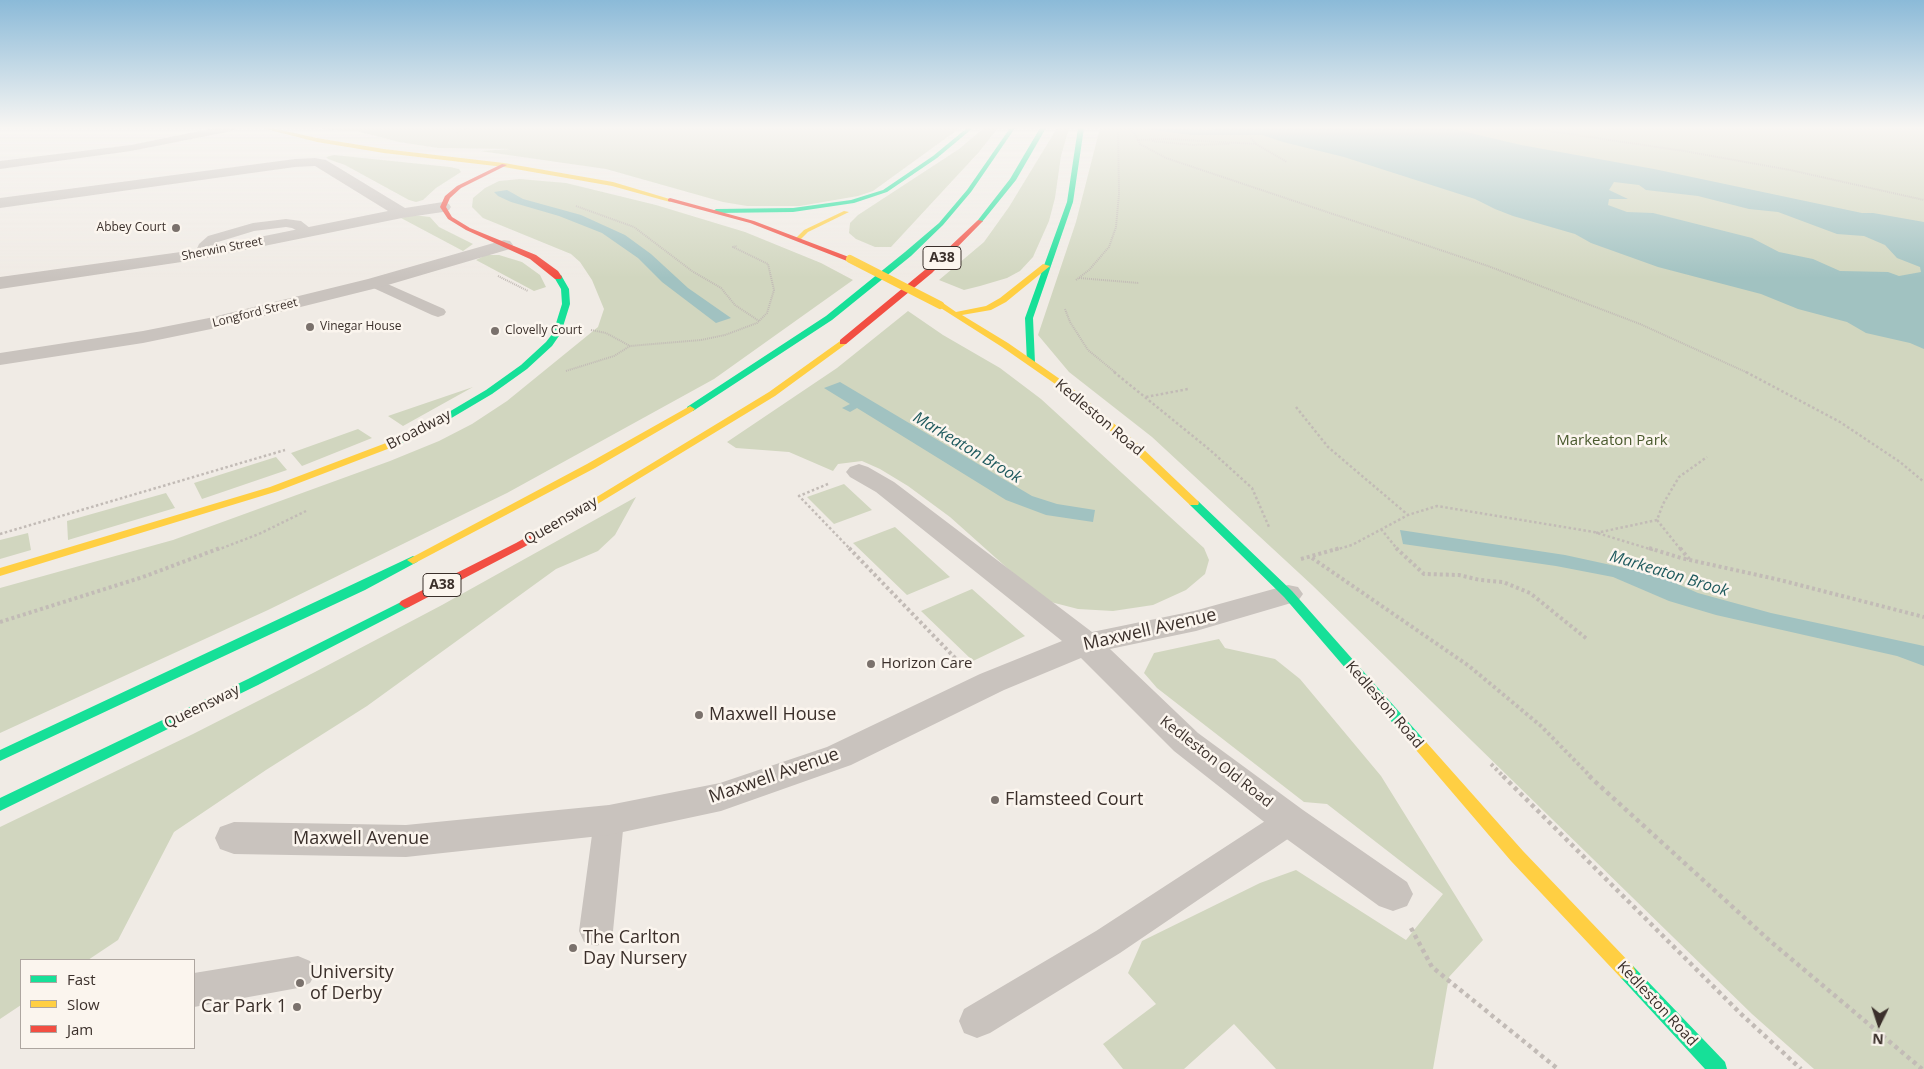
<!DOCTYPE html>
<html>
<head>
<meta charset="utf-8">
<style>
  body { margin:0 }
  #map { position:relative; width:1924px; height:1069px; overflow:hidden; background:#f0ebe5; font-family:"Open Sans",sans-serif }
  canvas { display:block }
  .legend { position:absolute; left:20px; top:959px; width:175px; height:90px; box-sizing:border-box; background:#fbf5ee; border:1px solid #aea6a0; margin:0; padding:6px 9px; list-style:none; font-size:15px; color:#3b302b }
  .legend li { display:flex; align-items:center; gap:10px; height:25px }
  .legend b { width:25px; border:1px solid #aea6a0 }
  .north { position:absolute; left:1854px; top:999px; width:50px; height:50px; -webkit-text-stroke:4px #fbf5ee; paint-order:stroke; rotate:184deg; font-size:14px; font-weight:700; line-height:20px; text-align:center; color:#3b302b }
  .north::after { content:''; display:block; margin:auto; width:18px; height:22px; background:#3b302b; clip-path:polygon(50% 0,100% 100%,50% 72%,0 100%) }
</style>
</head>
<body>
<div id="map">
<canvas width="1924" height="1069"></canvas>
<ul class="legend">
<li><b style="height:6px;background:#16e098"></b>Fast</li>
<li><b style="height:6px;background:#ffcf43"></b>Slow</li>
<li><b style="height:6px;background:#f24e42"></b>Jam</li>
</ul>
<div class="north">N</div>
</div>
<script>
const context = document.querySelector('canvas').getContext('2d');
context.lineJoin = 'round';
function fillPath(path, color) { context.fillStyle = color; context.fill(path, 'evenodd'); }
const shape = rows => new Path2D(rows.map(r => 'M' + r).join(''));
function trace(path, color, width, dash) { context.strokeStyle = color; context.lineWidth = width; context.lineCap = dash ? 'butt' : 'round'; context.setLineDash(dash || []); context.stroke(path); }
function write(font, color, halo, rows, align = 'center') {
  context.font = font + ' "Open Sans",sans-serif'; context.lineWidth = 5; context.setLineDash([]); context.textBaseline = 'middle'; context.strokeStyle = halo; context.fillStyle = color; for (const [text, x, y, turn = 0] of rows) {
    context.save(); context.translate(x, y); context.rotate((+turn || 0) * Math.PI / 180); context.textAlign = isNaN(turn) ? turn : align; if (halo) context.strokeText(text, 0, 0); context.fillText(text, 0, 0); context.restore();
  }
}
fillPath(shape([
  [318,128,960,128,873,191,858,196,800,206,747,206,723,202,606,169,480,151,511,149,438,148,399,142,357,131,341,131],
  [984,128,998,128,979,152,891,247,875,247,856,239,849,233,850,223,858,215,959,149],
  [1057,128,1069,128,1061,156,1055,198,1049,221,1033,257,1020,271,1007,278,980,286,964,290,939,280,984,242,1009,207],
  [1100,128,1924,128,1924,1069,1814,1069,1752,1014,1312,585,1152,437,1069,372,1038,335,1076,222],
  [334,155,450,167,459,169,461,172,436,188,423,200,416,202,409,200,345,165,328,159,326,157],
  [520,179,566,183,656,205,745,232,821,263,853,280,714,379,507,493,268,610,0,733,0,588,173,540,390,461,439,441,472,424,507,401,598,327,604,309,592,280,580,262,571,254,483,218,472,207,473,198,485,188,499,181],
  [413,215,430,217,439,227,473,244,463,251,401,218],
  [486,255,499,255,522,262,540,275,546,287,534,291,476,260],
  [908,311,943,335,1000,368,1041,399,1204,548,1209,560,1205,574,1186,590,1153,605,1113,611,1078,609,1043,600,950,517,908,486,880,469,862,461,838,464,833,471,789,452,736,448,727,442,837,368],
  [473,387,403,426,388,416],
  [358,429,372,438,302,466,291,453],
  [276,457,287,470,202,499,194,483],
  [844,484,872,510,834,524,807,497],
  [166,493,175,508,68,540,67,521],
  [636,497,615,535,598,551,556,569,367,706,266,770,174,832,118,940,88,960,21,960,21,1005,0,1019,0,827,193,734,315,672,442,605],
  [895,527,950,577,907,595,853,543],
  [28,533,31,550,0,559,0,540],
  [972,589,1025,636,973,661,921,611],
  [1219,639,1225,648,1275,659,1300,679,1381,776,1483,940,1449,977,1433,1069,1276,1069,1234,1024,1184,1069,1123,1069,1103,1044,1156,1004,1128,973,1142,941,1260,883,1296,870,1406,940,1443,894,1327,804,1304,802,1157,688,1144,673,1154,653]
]), '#d1d6bf');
fillPath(shape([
  [1150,128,1209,130,1221,128,1449,128,1521,145,1654,169,1862,213,1873,213,1924,222,1924,349,1910,343,1866,333,1847,322,1798,309,1761,294,1658,267,1591,243,1575,234,1513,216,1495,209,1475,199,1344,157,1283,142,1262,135,1192,135,1146,129],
  [1614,182,1639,185,1646,190,1698,196,1749,209,1778,212,1837,234,1864,236,1885,245,1897,258,1920,267,1921,272,1899,276,1888,272,1840,271,1813,259,1779,252,1752,238,1653,213,1627,212,1608,205,1609,199,1628,199,1609,190],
  [507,190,523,199,581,215,625,235,651,254,688,288,731,318,716,323,662,282,638,258,602,233,559,216,511,202,498,196,494,192],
  [840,382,1032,496,1057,504,1095,510,1093,522,1046,515,1006,500,857,408,850,412,842,408,850,404,824,388],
  [1400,530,1565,555,1657,575,1698,593,1771,613,1924,646,1924,666,1897,656,1716,615,1669,601,1613,577,1556,566,1403,544]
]), '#a1c2c1');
trace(shape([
  [1131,128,1140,144,1166,158,1488,266,1640,324,1748,373],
  [1529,128,1684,151,1790,170,1924,200],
  [457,133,467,128],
  [1137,140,1167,139,1256,144,1251,138],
  [1152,141,1193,145,1230,144],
  [1256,144,1287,162],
  [576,206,634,227,692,271,721,288,735,305,759,321],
  [498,276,528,291],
  [1079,278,1139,283],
  [1076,280,1089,270,1109,247,1116,227,1119,194,1118,128],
  [1065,309,1070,322,1088,350,1116,373],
  [591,330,606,333,630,346,701,340,725,335,757,323,767,313,774,290,768,264,733,247,737,246],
  [566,371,614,356,630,346]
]), '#c2bbb6', 2, [1, 1]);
trace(shape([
  [1114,372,1210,450,1252,488,1269,527],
  [1746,372,1840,422,1900,462,1924,482],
  [1146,397,1188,389],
  [1296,407,1328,447,1408,515],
  [828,484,799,496,851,550],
  [1657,520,1681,550],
  [1381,529,1398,550],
  [1596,533,1657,520,1663,504,1679,477,1707,457],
  [0,534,285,450],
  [217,550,259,534,306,511],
  [1335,550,1352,545,1408,515,1437,506,1594,532,1653,550]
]), '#c2bbb6', 2.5, [2.5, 2.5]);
trace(shape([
  [849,548,958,661],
  [1396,548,1424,574,1459,575,1480,580,1503,582,1530,593,1587,639],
  [1649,548,1681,558,1780,580,1924,617],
  [1680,548,1689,559],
  [1312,558,1469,666,1541,726,1591,777],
  [1301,559,1340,548],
  [0,622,143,577,220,548],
  [1491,764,1504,777]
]), '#c2bbb6', 4, [3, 3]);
trace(shape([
  [1503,776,1741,1014,1801,1069],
  [1589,776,1770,941,1922,1069],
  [1411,928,1432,967,1558,1069]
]), '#c2bbb6', 4.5, [4, 4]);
fillPath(shape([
  [214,128,237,128,232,131,131,151,0,169,0,161,131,145,214,128],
  [286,219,301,221,315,232,308,236,292,228,286,227,254,231,218,242,211,249,207,256,197,256,195,253,199,244,208,236,253,223,286,219],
  [374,278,444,309,446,312,444,315,438,317,432,315,369,286,366,283,369,280,374,278],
  [609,808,620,811,624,820,613,931,608,942,596,946,584,942,579,931,594,820,598,811,609,808],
  [1290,809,1301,812,1305,821,1301,830,1120,953,990,1033,977,1038,964,1033,959,1021,964,1009,1096,931,1279,812,1290,809],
  [298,956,310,961,316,972,310,983,298,988,194,1007,194,973,298,956]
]), '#c9c3be');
fillPath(shape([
  [315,158,326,160,405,208,443,202,449,204,451,207,449,210,443,212,402,218,195,260,0,289,0,277,195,250,388,211,315,166,295,167,0,208,0,198,295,159,315,158],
  [504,240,510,241,513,245,510,249,381,287,216,328,143,343,0,365,0,353,143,331,209,318,368,279,504,240],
  [859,464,868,467,894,482,1092,632,1194,611,1288,585,1298,587,1303,594,1298,601,1196,631,1110,649,1198,733,1303,810,1407,882,1413,894,1407,906,1393,911,1379,906,1277,832,1174,751,1081,658,1004,690,851,765,721,811,609,835,406,857,234,854,220,849,215,838,220,827,234,822,406,825,609,805,720,783,827,747,980,674,1062,641,876,492,850,477,846,472,850,467,859,464]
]), '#c9c3be');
fillPath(shape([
  [967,128,973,128,937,158,887,192,854,203,793,212,716,213,713,211,716,209,793,208,851,200,883,190,933,156,967,128],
  [1010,128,1015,128,971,192,943,225,911,256,832,320,693,411,687,411,687,407,826,316,905,252,939,223,967,190,1010,128],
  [1040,128,1046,128,1016,180,982,222,978,222,978,220,1010,179,1040,128],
  [1078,128,1084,128,1073,202,1033,318,1035,363,1031,366,1027,363,1025,318,1067,202,1078,128],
  [555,275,561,275,569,289,570,304,561,333,552,346,527,369,492,394,443,423,398,445,390,445,389,443,390,441,437,419,486,390,521,365,546,342,553,333,562,304,561,289,554,277,555,275],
  [1194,500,1198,501,1292,591,1426,742,1428,746,1426,750,1421,751,1416,750,1284,597,1190,505,1189,503,1194,500],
  [413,556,417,558,419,560,417,562,365,590,0,761,0,750,413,556],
  [405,600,411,604,409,607,258,685,0,811,0,798,248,679,405,600],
  [1627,964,1633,966,1725,1062,1727,1069,1705,1069,1621,978,1618,972,1621,966,1627,964]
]), '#16e098');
fillPath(shape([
  [262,128,272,128,317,138,384,149,504,163,613,182,673,200,670,202,612,186,504,167,384,153,317,142,262,128],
  [844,211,849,212,808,232,800,240,795,239,804,230,844,211],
  [1043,264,1050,266,1006,302,991,310,962,315,1008,343,1067,384,1138,444,1198,501,1199,503,1198,505,1190,505,1130,448,1061,388,1002,347,936,305,943,303,956,312,986,306,1000,298,1043,264],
  [843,339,847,342,846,344,775,396,581,514,577,515,572,512,769,392,843,339],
  [690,406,695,409,693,411,595,468,417,562,413,564,407,560,587,464,690,406],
  [394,440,399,443,398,445,278,491,0,576,0,568,270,487,394,440],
  [1421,741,1426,742,1523,851,1633,966,1636,972,1633,978,1627,980,1621,978,1511,861,1416,750,1414,746,1416,742,1421,741]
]), '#ffcf43');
fillPath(shape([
  [502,164,507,165,461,188,450,198,446,207,452,217,470,228,536,255,558,271,562,277,561,279,555,279,530,259,466,230,448,219,440,207,445,196,457,186,502,164],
  [670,198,754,221,854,259,847,261,750,223,668,201,668,199,670,198],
  [978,220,983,221,932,273,846,344,840,344,840,340,926,269,978,220],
  [577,509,581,510,582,512,581,514,524,547,409,607,405,608,399,604,401,601,516,543,577,509]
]), '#f24e42');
trace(shape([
  [850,259,940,305]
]), '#ffcf43', 8);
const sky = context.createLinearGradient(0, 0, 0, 278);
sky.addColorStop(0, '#8bbad8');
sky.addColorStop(0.46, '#f8f6f3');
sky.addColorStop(1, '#f8f6f300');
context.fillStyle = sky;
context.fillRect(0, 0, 1924, 278);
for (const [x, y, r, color] of [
  [176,228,5,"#7a716c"],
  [310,327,5,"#7a716c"],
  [495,331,5,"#7a716c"],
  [871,664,5,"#7a716c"],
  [699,715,5,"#7a716c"],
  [995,800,5,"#7a716c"],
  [573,948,5,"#7a716c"],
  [300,983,5,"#7a716c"],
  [297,1007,5,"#7a716c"]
]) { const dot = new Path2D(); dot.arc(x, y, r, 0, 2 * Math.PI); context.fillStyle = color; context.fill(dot); trace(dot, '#fbf5ee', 2); }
write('12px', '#3b302b', '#fbf5ee', [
  ["Abbey Court",166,228,"right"],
  ["Vinegar House",320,327],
  ["Clovelly Court",505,331]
], 'left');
write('12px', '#3b302b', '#fbf5ee', [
  ["Sherwin Street",222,249,-11],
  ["Longford Street",255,313,-14]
]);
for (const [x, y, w] of [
  [942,258,38],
  [442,585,38]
]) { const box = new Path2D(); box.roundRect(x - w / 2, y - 11.5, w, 23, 4); context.fillStyle = '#fbf5ee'; context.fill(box); trace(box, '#3b302b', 1); }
write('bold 14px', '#3b302b', null, [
  ["A38",942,258],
  ["A38",442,585]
]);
write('15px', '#3b302b', '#fbf5ee', [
  ["Kedleston Road",1099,418,40],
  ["Broadway",419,430,-27],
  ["Queensway",561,521,-30],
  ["Kedleston Road",1384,705,49],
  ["Queensway",202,707,-26],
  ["Kedleston Old Road",1216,762,38],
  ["Kedleston Road",1657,1004,47]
]);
write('15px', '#4a5a2e', '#fbf5ee', [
  ["Markeaton Park",1612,441]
]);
write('15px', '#3b302b', '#fbf5ee', [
  ["Horizon Care",881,664]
], 'left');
write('italic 16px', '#1f5a5e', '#fbf5ee', [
  ["Markeaton Brook",967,448,31],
  ["Markeaton Brook",1669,574,17]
]);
write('18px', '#3b302b', '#fbf5ee', [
  ["Maxwell Avenue",1150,630,-13],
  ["Maxwell Avenue",774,776,-19],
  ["Maxwell Avenue",361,839]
]);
write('18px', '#3b302b', '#fbf5ee', [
  ["Maxwell House",709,715],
  ["Flamsteed Court",1005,800],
  ["The Carlton",583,938],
  ["Day Nursery",583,959],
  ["University",310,973],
  ["of Derby",310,994],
  ["Car Park 1",287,1007,"right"]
], 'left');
</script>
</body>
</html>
